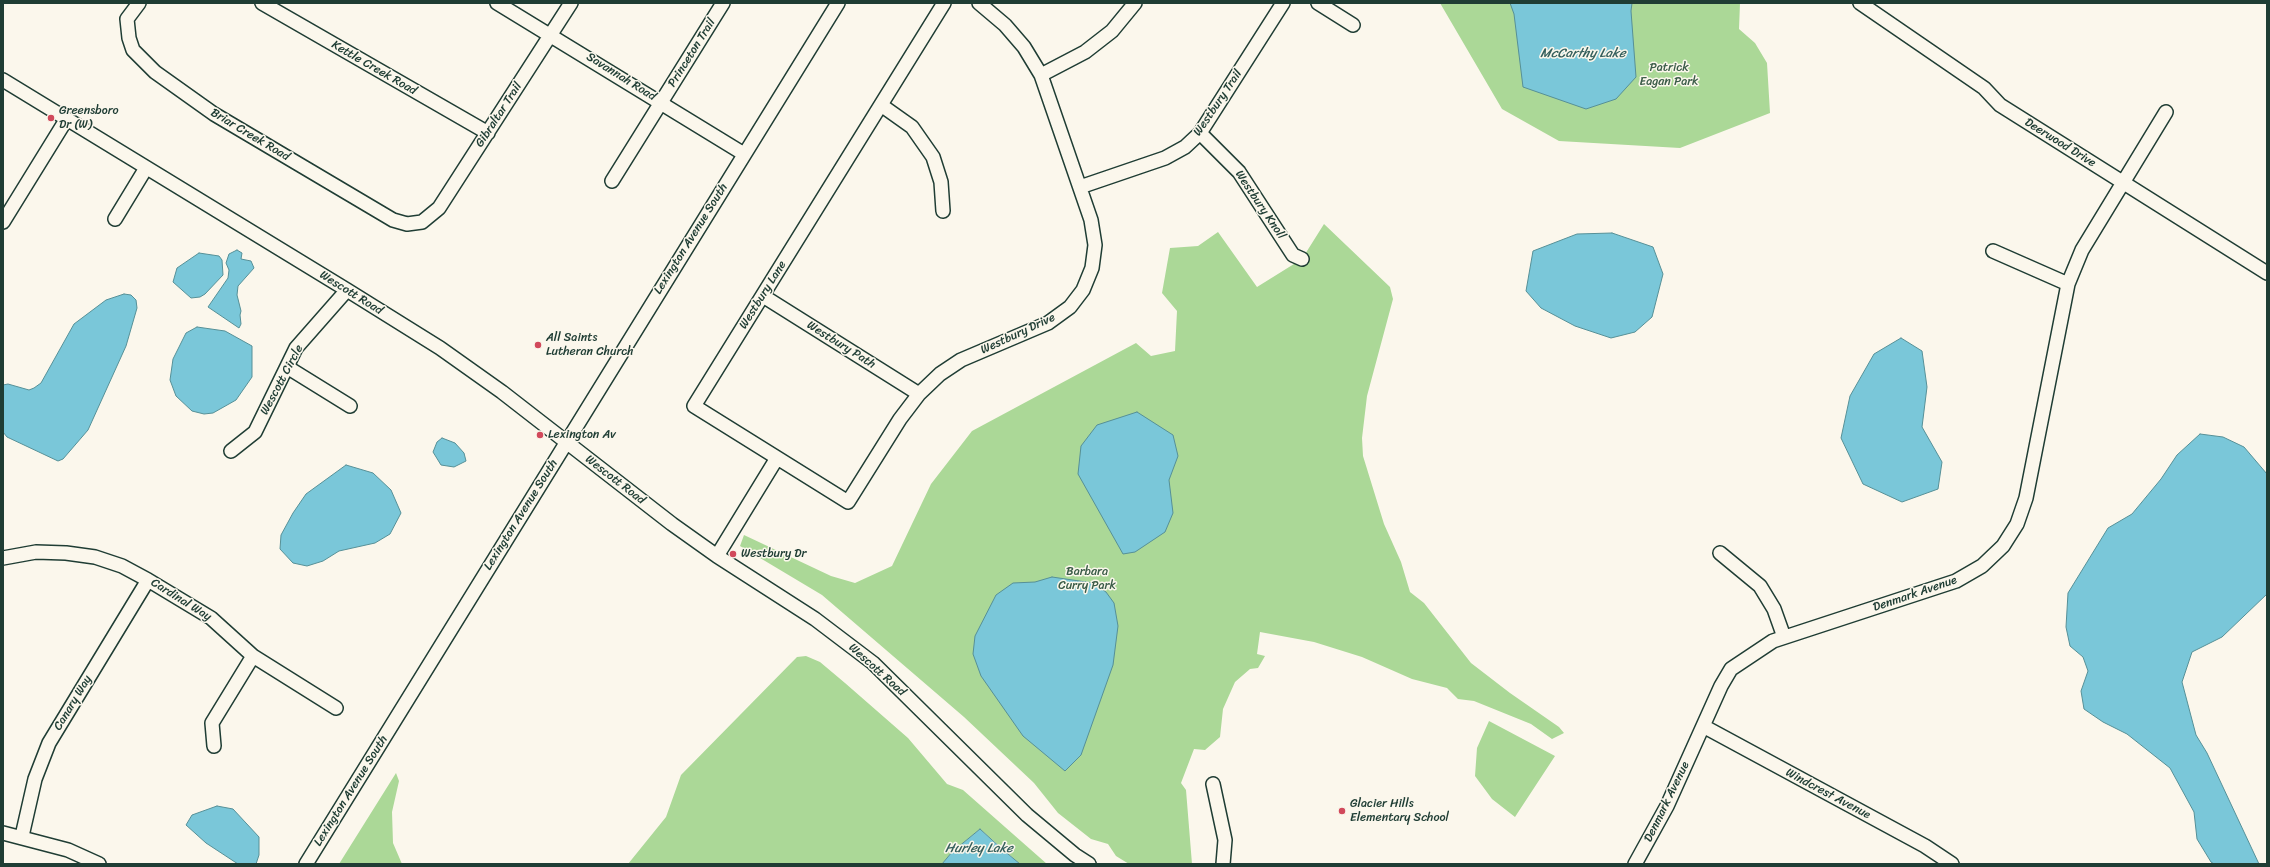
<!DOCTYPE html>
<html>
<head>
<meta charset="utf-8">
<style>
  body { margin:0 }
  #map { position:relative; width:2270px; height:867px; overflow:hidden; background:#fbf7ec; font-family:Sriracha,sans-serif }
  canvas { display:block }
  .frame { position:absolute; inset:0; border:4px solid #1f3d34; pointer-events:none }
</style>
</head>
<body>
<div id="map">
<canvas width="2270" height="867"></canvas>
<div class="frame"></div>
</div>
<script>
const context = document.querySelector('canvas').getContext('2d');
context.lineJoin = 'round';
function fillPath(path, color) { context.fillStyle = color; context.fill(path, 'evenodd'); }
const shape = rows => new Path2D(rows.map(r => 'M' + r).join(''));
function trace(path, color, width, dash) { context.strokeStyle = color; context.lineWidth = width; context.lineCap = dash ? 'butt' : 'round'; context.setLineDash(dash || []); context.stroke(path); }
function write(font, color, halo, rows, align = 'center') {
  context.font = font + ' Sriracha,sans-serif'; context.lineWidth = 3; context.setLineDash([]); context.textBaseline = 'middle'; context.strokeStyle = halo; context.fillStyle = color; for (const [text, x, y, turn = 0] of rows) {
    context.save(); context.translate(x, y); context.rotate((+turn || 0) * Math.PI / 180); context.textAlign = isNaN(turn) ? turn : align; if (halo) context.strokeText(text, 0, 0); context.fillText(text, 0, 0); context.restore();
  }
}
fillPath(shape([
  [1440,3,1740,3,1739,29,1755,43,1767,63,1770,113,1680,148,1559,141,1502,109],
  [1324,224,1390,287,1393,299,1367,396,1362,438,1363,456,1384,524,1401,562,1410,592,1424,603,1471,663,1510,693,1559,727,1564,733,1552,739,1531,724,1474,701,1458,699,1447,688,1412,679,1362,657,1314,642,1260,632,1257,654,1265,656,1258,668,1250,669,1235,682,1223,709,1220,737,1205,750,1194,749,1181,783,1186,790,1192,864,1129,864,1116,856,1108,844,1091,839,1058,813,1034,783,964,717,822,595,740,546,744,535,831,576,855,583,892,566,931,484,972,431,1136,343,1151,356,1175,351,1177,311,1162,293,1170,248,1198,246,1218,232,1257,287,1302,259],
  [806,656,820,662,845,683,908,738,947,784,963,790,1047,864,1020,864,980,829,952,852,942,864,628,864,666,817,681,775,797,657],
  [1489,721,1555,756,1515,817,1492,799,1475,776,1477,748],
  [396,773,399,781,392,812,393,843,402,864,339,864]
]), '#abd897');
const water = shape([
  [1510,3,1632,3,1631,11,1636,77,1616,99,1586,109,1523,87,1514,14,1510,3],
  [1612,233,1653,247,1663,274,1652,317,1635,332,1611,338,1575,326,1541,308,1526,291,1533,251,1577,234,1612,233],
  [237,250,242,253,241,259,251,261,254,268,238,286,237,295,241,311,240,315,241,324,239,328,208,307,228,278,229,270,226,263,229,254,237,250],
  [199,253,219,256,222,260,223,275,205,294,200,297,191,298,173,282,177,268,199,253],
  [124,294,131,295,136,300,137,308,126,346,88,430,63,459,58,461,7,437,3,432,3,385,8,384,29,390,34,388,41,383,74,324,106,300,124,294],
  [197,327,225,331,252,346,252,377,236,400,213,413,204,414,192,411,176,396,170,380,173,359,186,333,197,327],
  [1901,338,1922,351,1927,387,1922,427,1942,462,1938,489,1902,502,1863,484,1841,438,1850,396,1874,354,1901,338],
  [1137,412,1173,435,1178,456,1169,480,1173,513,1165,532,1135,552,1123,554,1078,474,1081,446,1097,425,1137,412],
  [2200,434,2223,437,2244,447,2267,474,2267,594,2222,637,2192,652,2182,682,2196,735,2207,753,2259,864,2214,864,2211,862,2197,839,2194,812,2170,768,2127,734,2103,722,2084,709,2081,691,2088,671,2083,657,2070,646,2066,627,2068,593,2108,528,2132,514,2161,479,2177,455,2200,434],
  [442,438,455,443,464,453,466,461,454,467,441,465,433,452,437,442,442,438],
  [346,465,373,473,391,490,401,513,390,534,375,543,339,551,323,561,307,566,293,563,280,549,281,535,293,513,306,494,346,465],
  [1052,577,1093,583,1106,592,1114,603,1118,626,1113,665,1081,755,1065,771,1023,736,981,676,973,654,975,636,996,595,1013,583,1035,582,1052,577],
  [217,806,233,809,259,837,259,855,256,864,238,864,206,843,186,825,192,815,217,806],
  [980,829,1002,849,1020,864,942,864,952,852,980,829]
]);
fillPath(water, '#7ac7d9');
trace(water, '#569097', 1);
const minor = shape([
  [139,3,127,19,129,38,133,50,155,72,214,114,393,220,407,224,422,222,439,208,571,3],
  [262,3,488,133],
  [497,3,744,154],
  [944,3,694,406,848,502,900,419,919,394,940,374,961,360,1048,323,1070,307,1083,290,1092,268,1095,245,1091,220,1041,75,1024,47,1005,25,979,3],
  [1318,3,1353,25],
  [1860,3,1984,88,2000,105,2267,273],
  [1041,75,1085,52,1112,31,1135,3],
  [3,80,347,290,440,348,502,392,672,524,717,556,815,619,873,663,1027,815,1075,855,1089,864],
  [881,105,912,127,933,157,941,182,943,211],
  [1200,133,1239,172,1293,255,1302,259],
  [612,181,723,3],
  [1080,187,1165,158,1185,147,1200,133,1283,3],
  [115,219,146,168],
  [3,222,66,120],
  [1993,251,2068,284],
  [763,296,919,394],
  [287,367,350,406],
  [231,451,255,432,296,348,347,290],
  [1720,553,1760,586,1774,609,1784,637],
  [717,556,777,458],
  [3,558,36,552,66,553,95,557,122,566,148,580,211,618,253,656,336,708],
  [1703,726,1925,846,1952,864],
  [214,746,212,723,253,656],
  [1213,784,1225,840,1223,864],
  [3,833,68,850,99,864],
  [22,836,35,779,49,743,148,580],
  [306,864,838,3],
  [1635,864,1667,806,1721,686,1731,669,1773,641,1956,581,1982,566,2003,546,2017,524,2026,498,2068,284,2082,250,2166,112]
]);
trace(minor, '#1f3d34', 16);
trace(minor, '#fbf7ec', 13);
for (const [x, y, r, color] of [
  [51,118,4,"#d1495b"],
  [538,345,4,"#d1495b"],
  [540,435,4,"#d1495b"],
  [733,554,4,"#d1495b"],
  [1342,811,4,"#d1495b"]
]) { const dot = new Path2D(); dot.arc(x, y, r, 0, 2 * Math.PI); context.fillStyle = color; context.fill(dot); trace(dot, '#fbf7ec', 1.5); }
write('12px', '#1f3d34', '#fbf7ec', [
  ["Princeton Trail",692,53,-58],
  ["Kettle Creek Road",374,68,30],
  ["Savannah Road",621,77,32],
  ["Westbury Trail",1218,103,-56],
  ["Gibraltar Trail",499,115,-57],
  ["Briar Creek Road",250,135,31],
  ["Deerwood Drive",2060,143,32],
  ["Westbury Knoll",1260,205,56],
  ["Lexington Avenue South",691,239,-58],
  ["Wescott Road",351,293,32],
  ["Westbury Lane",763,295,-58],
  ["Westbury Drive",1018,334,-25],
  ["Westbury Path",841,345,32],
  ["Wescott Circle",282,380,-62],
  ["Wescott Road",615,480,38],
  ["Lexington Avenue South",521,515,-58],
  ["Denmark Avenue",1915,594,-19],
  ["Cardinal Way",181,600,32],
  ["Wescott Road",877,670,42],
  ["Canary Way",73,703,-59],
  ["Lexington Avenue South",351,791,-58],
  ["Windcrest Avenue",1828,794,28],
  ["Denmark Avenue",1667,802,-64]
]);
write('12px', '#3b5c48', '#fbf7ec', [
  ["Patrick",1669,68],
  ["Eagan Park",1669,82],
  ["Barbara",1087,572],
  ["Curry Park",1087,586]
]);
write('12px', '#1f3d34', '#fbf7ec', [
  ["Greensboro",59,111],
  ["Dr (W)",59,125],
  ["All Saints",546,338],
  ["Lutheran Church",546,352],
  ["Lexington Av",548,435],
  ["Westbury Dr",741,554],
  ["Glacier Hills",1350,804],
  ["Elementary School",1350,818]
], 'left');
write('italic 13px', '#36605d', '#fbf7ec', [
  ["McCarthy Lake",1583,54],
  ["Hurley Lake",979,849]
]);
</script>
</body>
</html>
